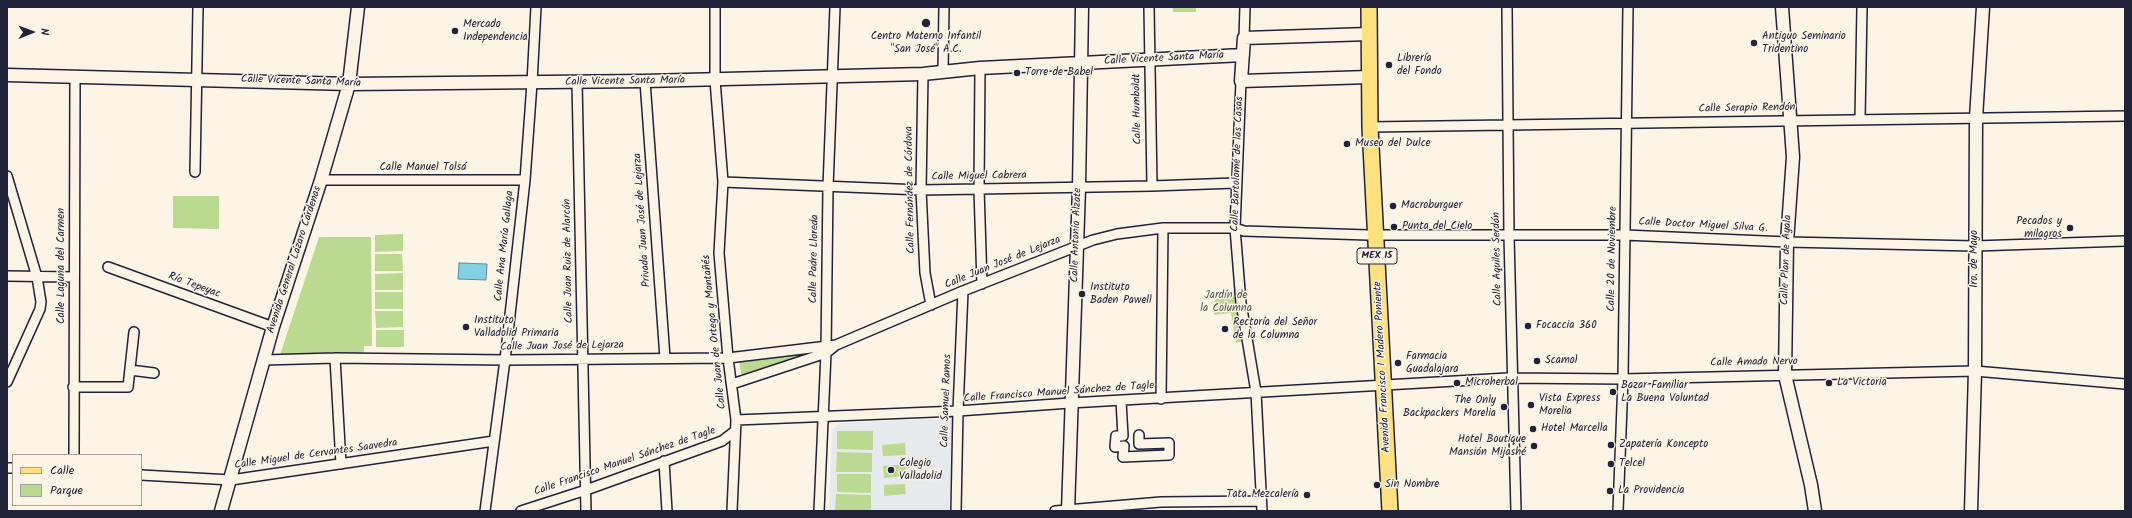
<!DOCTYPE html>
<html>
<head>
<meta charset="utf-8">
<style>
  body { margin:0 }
  #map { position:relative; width:2132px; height:518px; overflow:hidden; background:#fcf5e5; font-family:Kalam,sans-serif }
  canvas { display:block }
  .frame { position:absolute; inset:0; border:8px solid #22223b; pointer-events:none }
  .legend { position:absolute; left:12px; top:454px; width:130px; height:52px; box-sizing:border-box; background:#fcf5e5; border:1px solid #a5a1a1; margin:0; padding:5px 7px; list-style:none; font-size:12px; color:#22223b }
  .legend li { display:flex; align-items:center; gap:8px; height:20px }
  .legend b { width:20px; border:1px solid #a5a1a1 }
  .north { position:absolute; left:12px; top:12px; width:40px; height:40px; -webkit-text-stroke:3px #fcf5e5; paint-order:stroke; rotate:89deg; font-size:11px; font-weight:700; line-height:16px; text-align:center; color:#22223b }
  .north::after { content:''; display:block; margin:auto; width:14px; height:18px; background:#22223b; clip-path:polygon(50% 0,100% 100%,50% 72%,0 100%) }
</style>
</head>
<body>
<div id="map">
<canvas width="2132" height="518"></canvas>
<div class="frame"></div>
<ul class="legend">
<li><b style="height:5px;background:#fde080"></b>Calle</li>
<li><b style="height:11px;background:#bbd991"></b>Parque</li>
</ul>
<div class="north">N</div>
</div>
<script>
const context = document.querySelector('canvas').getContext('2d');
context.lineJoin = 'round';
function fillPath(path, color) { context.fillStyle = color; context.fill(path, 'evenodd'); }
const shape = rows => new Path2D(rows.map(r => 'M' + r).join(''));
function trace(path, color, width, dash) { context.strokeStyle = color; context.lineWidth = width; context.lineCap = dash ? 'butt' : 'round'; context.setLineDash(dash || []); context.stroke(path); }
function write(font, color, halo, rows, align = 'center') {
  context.font = font + ' Kalam,sans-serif'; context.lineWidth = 3; context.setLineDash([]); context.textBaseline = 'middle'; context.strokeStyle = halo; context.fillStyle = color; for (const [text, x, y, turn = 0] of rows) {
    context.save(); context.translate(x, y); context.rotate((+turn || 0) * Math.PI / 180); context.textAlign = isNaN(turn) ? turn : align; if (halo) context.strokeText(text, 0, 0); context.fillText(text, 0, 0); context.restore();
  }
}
fillPath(shape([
  [953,418,949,511,829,511,832,429,840,423]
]), '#e7eaec');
fillPath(shape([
  [1173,7,1196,7,1196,12,1173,12],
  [173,196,219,196,219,229,173,228],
  [403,234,403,251,375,252,375,235],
  [319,237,371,237,372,346,364,346,364,355,280,355],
  [375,254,402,254,403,271,375,271],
  [403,273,403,290,375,290,375,274],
  [1237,291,1243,341,1236,343,1231,313,1214,315,1215,292],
  [375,292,403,292,403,309,375,309],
  [375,311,403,311,403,327,376,328],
  [376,330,404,330,404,347,376,347],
  [811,351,744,379,742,378,739,361],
  [837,431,873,431,873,450,837,449],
  [905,443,906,455,883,456,882,445],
  [837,452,872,453,872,472,836,472],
  [906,464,907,476,884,478,883,466],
  [837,474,871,474,871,493,837,492],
  [905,484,906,494,884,496,884,485],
  [836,494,871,495,871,511,835,511]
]), '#bbd991');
const water = shape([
  [459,263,487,264,486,280,458,279,459,263]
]);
fillPath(water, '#82d0e1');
trace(water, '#5c8a9f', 1);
const minor = shape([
  [715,7,715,80,723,182,719,253,728,358,736,420,732,511],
  [1149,7,1152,186],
  [1507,7,1509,236,1516,511],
  [1244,38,1245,7],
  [980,68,979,189,982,284],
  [943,71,944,7],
  [923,74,921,190,925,273,931,305],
  [645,81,665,358],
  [1241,81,1235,228,1241,303,1256,392,1262,511],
  [577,82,586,511],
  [1860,119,1862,7],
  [1370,127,2125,116],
  [195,172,198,7],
  [7,176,37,277,41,302,40,309,7,382],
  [321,180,525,180],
  [723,182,921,190,1152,186,1235,183],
  [108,267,273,327],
  [7,276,74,277],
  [335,358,341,464],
  [264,360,335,358,505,360,728,358,836,345],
  [130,370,154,373],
  [732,384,826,353,836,345,963,291,1093,240,1117,234,1163,228,1235,228,1244,231,1368,235,1625,235,1787,242,1975,246,2125,241],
  [73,387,128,387,134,332],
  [1161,399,1163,228],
  [1121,401,1123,436,1116,436,1115,447,1124,446,1123,457,1169,455,1169,443,1139,444,1139,435],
  [736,420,958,411,1070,403,1508,378,1623,379,1975,371,2125,384],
  [74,455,75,76],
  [664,461,667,511],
  [7,468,13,468],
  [141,475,231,480,494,441],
  [485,511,505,360,525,180,532,83,536,7],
  [521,511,586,490,722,441,735,431],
  [819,511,826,353,828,187,835,7],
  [956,511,958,411,963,291],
  [1055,511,1161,502,1261,501],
  [1618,511,1623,379,1628,7]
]);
const tertiary = shape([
  [1782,7,1793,157,1787,242,1785,375,1811,485,1815,511],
  [1369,34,1244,38,1241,81,1369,77],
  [7,75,349,84,645,81,923,74,980,68,1243,55],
  [221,511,273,327,321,180,349,84,358,7],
  [1068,511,1079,188,1082,7],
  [1971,511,1975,371,1976,118,1983,7]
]);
const primary = shape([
  [1369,7,1370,127,1390,511]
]);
trace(minor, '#22223b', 12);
trace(tertiary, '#22223b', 15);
trace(primary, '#22223b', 18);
trace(minor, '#fcf5e5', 9);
trace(tertiary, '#fcf5e5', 12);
trace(primary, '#fde080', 15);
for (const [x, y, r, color] of [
  [926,23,5,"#22223b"],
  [455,31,4,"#22223b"],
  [1754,43,4,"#22223b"],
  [1389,65,4,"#22223b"],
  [1017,73,4,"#22223b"],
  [1347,144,4,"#22223b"],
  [1393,206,4,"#22223b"],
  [1394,227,4,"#22223b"],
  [2070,228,4,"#22223b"],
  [1082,294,4,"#22223b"],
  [1528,326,4,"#22223b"],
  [466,327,4,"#22223b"],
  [1225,329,4,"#22223b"],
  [1537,361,4,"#22223b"],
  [1398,363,4,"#22223b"],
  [1457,383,4,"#22223b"],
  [1829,383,4,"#22223b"],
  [1613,392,4,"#22223b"],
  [1531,405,4,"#22223b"],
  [1504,407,4,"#22223b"],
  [1533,429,4,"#22223b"],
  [1611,445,4,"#22223b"],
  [1534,446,4,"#22223b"],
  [1611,464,4,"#22223b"],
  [891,470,4,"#22223b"],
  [1377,485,4,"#22223b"],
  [1610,491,4,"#22223b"],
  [1307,495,4,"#22223b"]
]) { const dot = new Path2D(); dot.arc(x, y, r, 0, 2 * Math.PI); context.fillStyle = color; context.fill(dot); trace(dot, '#fcf5e5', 1.5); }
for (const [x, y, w] of [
  [1377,256,40]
]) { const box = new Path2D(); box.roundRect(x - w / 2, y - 8, w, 16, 3); context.fillStyle = '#fcf5e5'; context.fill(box); trace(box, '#22223b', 1); }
write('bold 10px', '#22223b', null, [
  ["MEX 15",1377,256]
]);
write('11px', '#22223b', '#fcf5e5', [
  ["Mercado",463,25],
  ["Independencia",463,38],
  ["Centro Materno Infantil",926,37,"center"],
  ["\"San José\" A.C.",926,50,"center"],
  ["Antiguo Seminario",1762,37],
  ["Tridentino",1762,50],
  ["Librería",1397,59],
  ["del Fondo",1397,72],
  ["Torre de Babel",1025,73],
  ["Museo del Dulce",1355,144],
  ["Macroburguer",1401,206],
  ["Pecados y",2062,222,"right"],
  ["milagros",2062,235,"right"],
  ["Punta del Cielo",1402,227],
  ["Instituto",1090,288],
  ["Baden Pawell",1090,301],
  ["Instituto",474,321],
  ["Valladolid Primaria",474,334],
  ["Rectoría del Señor",1233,323],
  ["de la Columna",1233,336],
  ["Focaccia 360",1536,326],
  ["Farmacia",1406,357],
  ["Guadalajara",1406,370],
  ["Scamol",1545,361],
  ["Microherbal",1465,383],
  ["La Victoria",1837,383],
  ["Bazar Familiar",1621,386],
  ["La Buena Voluntad",1621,399],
  ["Vista Express",1539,399],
  ["Morelia",1539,412],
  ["The Only",1496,401,"right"],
  ["Backpackers Morelia",1496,414,"right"],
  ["Hotel Marcella",1541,429],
  ["Hotel Boutique",1526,440,"right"],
  ["Mansión Mijashé",1526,453,"right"],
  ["Zapatería Koncepto",1619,445],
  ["Colegio",899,464],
  ["Valladolid",899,477],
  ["Telcel",1619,464],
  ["Sin Nombre",1385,485],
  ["La Providencia",1618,491],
  ["Tata Mezcalería",1299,495,"right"]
], 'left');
write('11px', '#22223b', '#fcf5e5', [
  ["Calle Vicente Santa María",1164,59,-3],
  ["Calle Vicente Santa María",301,82,2],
  ["Calle Vicente Santa María",625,82,-1],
  ["Calle Humboldt",1138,109,-91],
  ["Calle Serapio Rendón",1747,109,-1],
  ["Calle Bartolomé de las Casas",1238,164,-88],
  ["Calle Manuel Tolsá",423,168],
  ["Calle Miguel Cabrera",979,177,-1],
  ["Calle Fernández de Córdova",911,190,-91],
  ["Privada Juan José de Lejarza",643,220,-94],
  ["Calle Doctor Miguel Silva G.",1703,226,3],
  ["Calle Antonio Alzate",1077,235,-88],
  ["Calle Ana María Gallaga",505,246,-84],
  ["Calle Padre Lloreda",815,259,-89],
  ["Calle Aquiles Serdán",1498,259,-91],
  ["Calle 20 de Noviembre",1613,259,-89],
  ["1ro. de Mayo",1975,259,-90],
  ["Avenida General Lázaro Cárdenas",295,260,-72],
  ["Calle Plan de Ayala",1787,260,-88],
  ["Calle Juan Ruiz de Alarcón",569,261,-91],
  ["Calle Juan José de Lejarza",1003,263,-22],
  ["Calle Laguna del Carmen",62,266,-90],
  ["Río Tepeyac",194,286,20],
  ["Calle Juan de Ortega y Montañés",715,332,-96],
  ["Calle Juan José de Lejarza",562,347,-1],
  ["Calle Amado Nervo",1754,363,-1],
  ["Avenida Francisco I Madero Poniente",1383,367,-93],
  ["Calle Francisco Manuel Sánchez de Tagle",1059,393,-4],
  ["Calle Samuel Ramos",947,401,-88],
  ["Calle Miguel de Cervantes Saavedra",316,455,-8],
  ["Calle Francisco Manuel Sánchez de Tagle",625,462,-19]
]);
write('11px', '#505955', '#fcf5e5', [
  ["Jardín de",1226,296],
  ["la Columna",1226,309]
]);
</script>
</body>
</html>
